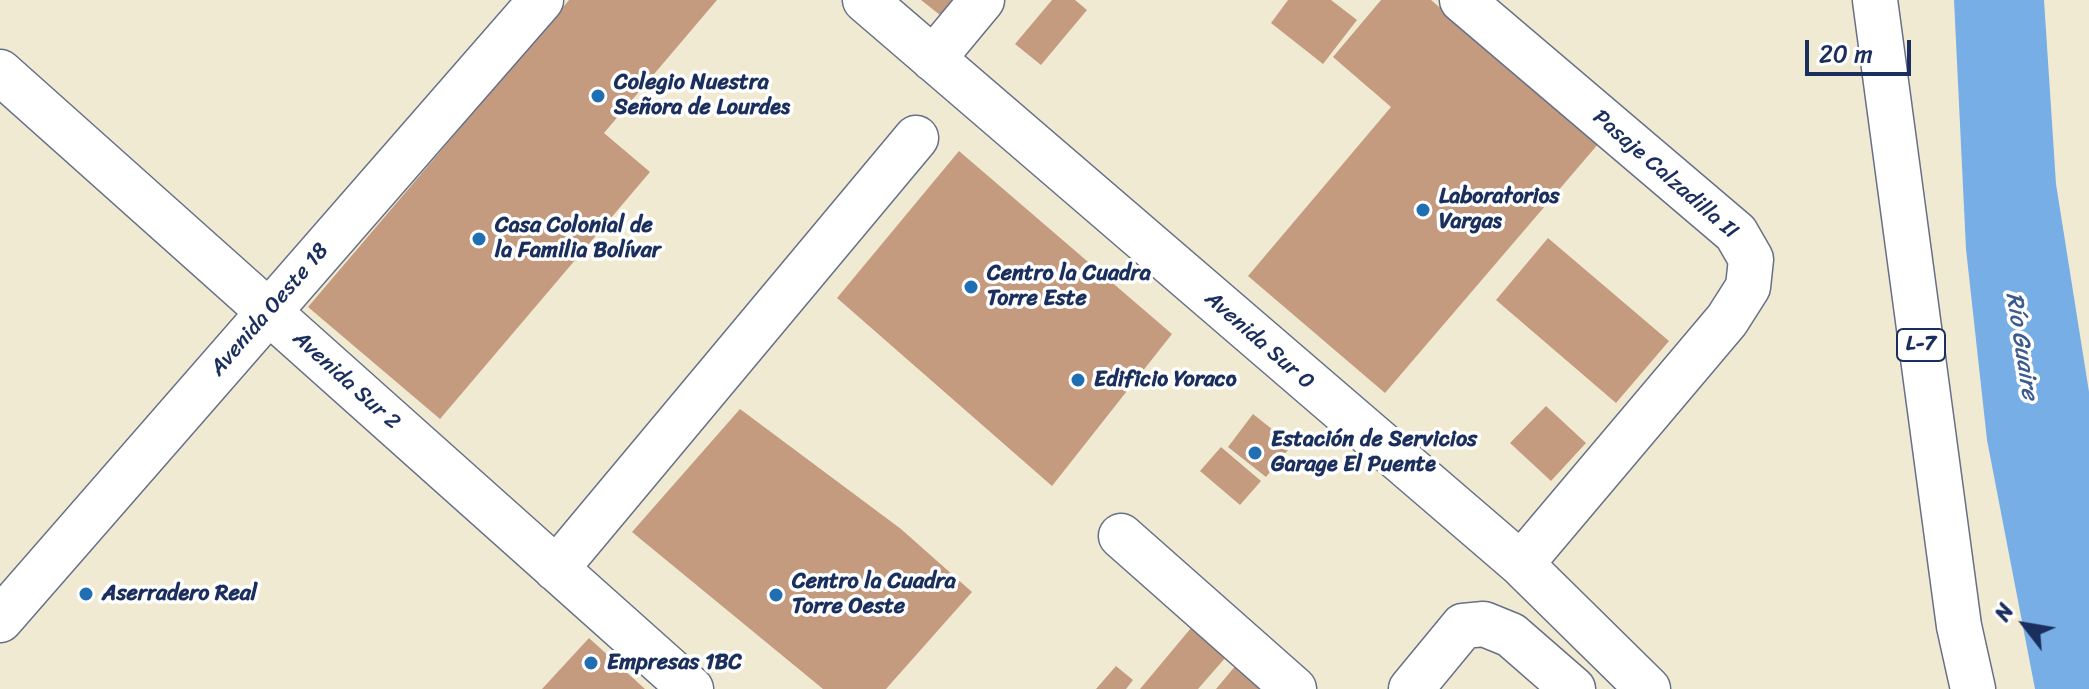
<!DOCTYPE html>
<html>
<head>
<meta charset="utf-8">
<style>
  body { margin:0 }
  #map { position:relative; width:2089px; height:689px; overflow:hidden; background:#f1ead3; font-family:Sriracha,sans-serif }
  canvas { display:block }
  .north { position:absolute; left:1985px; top:585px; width:80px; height:80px; -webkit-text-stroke:6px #fff; paint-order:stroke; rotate:301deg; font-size:22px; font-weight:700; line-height:32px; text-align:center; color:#1b2f5e }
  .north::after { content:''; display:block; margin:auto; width:28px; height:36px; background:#1b2f5e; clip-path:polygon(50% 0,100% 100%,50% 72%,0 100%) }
  .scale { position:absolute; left:1805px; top:40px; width:106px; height:36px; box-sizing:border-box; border:4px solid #1b2f5e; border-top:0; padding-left:10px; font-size:24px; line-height:28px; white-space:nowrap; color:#1b2f5e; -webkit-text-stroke:6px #fff; paint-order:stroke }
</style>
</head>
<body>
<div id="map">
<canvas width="2089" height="689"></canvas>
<div class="north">N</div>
<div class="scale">20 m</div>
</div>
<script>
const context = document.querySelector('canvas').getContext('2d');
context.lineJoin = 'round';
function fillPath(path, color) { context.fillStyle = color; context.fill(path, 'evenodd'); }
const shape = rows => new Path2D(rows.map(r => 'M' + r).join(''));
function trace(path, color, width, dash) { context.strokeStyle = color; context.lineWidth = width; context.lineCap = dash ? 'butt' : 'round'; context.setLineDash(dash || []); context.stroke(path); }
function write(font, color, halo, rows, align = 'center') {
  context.font = font + ' Sriracha,sans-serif'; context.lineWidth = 7; context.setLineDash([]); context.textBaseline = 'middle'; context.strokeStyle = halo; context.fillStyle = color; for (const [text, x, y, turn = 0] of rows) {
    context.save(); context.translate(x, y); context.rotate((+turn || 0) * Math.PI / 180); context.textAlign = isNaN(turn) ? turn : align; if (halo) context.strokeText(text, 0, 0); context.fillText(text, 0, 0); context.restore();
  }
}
fillPath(shape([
  [1954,0,2044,0,2056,184,2089,392,2089,689,2035,689,1987,440,1966,249]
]), '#77aee6');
fillPath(shape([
  [569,0,717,0,604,133,650,172,440,419,308,307],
  [921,0,953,0,940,15],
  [1052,0,1075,0,1087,10,1041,65,1015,44],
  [1288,0,1331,0,1357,20,1323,64,1271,23],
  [1381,0,1431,0,1599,143,1385,393,1248,276,1391,107,1333,57],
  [959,151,1172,334,1052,486,837,298],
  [1548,238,1669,341,1616,403,1496,300],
  [1546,406,1586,443,1551,481,1510,443],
  [740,409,901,529,972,592,886,689,823,689,632,532],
  [1253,414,1292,445,1266,477,1228,447],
  [1221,447,1261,481,1240,505,1200,471],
  [1191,628,1226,657,1198,689,1140,689],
  [589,638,645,689,542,689],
  [1242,658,1278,689,1216,689],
  [1116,666,1133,680,1126,689,1096,689]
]), '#c59b7f');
const minor = shape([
  [865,0,1521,564,1648,689],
  [1462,0,1736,233,1751,259,1748,287,1727,320,1521,564],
  [933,59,982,0],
  [0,72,691,689],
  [1121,536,1294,689],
  [556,569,916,138],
  [0,620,541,0]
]);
const major = shape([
  [1411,689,1463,626,1484,624,1511,635,1573,689]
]);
const highway = shape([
  [1875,0,1959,626,1973,689]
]);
trace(minor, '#667087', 47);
trace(major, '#667087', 47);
trace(highway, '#667087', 47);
trace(minor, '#fff', 44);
trace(major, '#fff', 44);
trace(highway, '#fff', 44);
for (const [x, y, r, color] of [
  [598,96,8,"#1f6fb2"],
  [1423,210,8,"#1f6fb2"],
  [479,239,8,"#1f6fb2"],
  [971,287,8,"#1f6fb2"],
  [1078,380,8,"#1f6fb2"],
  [1255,453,8,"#1f6fb2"],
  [86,594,8,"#1f6fb2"],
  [776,595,8,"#1f6fb2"],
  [591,663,8,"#1f6fb2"]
]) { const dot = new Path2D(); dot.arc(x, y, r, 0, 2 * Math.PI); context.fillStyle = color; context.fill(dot); trace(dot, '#fff', 3); }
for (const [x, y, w] of [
  [1921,345,48]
]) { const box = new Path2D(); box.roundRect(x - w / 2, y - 16, w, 32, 6); context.fillStyle = '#fff'; context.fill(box); trace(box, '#1b2f5e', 2); }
write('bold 20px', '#1b2f5e', null, [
  ["L-7",1921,345]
]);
write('bold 22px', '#1b2f5e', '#fff', [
  ["Colegio Nuestra",614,83],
  ["Señora de Lourdes",614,108],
  ["Laboratorios",1439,197],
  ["Vargas",1439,222],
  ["Casa Colonial de",495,226],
  ["la Familia Bolívar",495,251],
  ["Centro la Cuadra",987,274],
  ["Torre Este",987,299],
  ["Edificio Yoraco",1094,380],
  ["Estación de Servicios",1271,440],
  ["Garage El Puente",1271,465],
  ["Centro la Cuadra",792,582],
  ["Torre Oeste",792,607],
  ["Aserradero Real",102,594],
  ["Empresas 1BC",607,663]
], 'left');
write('22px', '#1b2f5e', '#fff', [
  ["Pasaje Calzadilla II",1665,175,41],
  ["Avenida Oeste 18",270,310,-49],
  ["Avenida Sur 0",1259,341,41],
  ["Avenida Sur 2",346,381,42]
]);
write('italic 24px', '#3b5b8e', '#fff', [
  ["Río Guaire",2021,346,81]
]);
</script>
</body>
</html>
